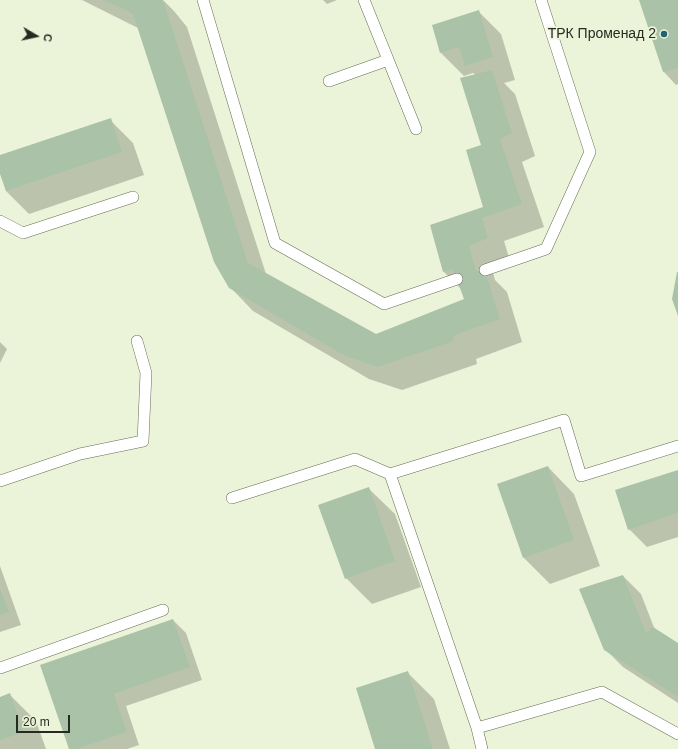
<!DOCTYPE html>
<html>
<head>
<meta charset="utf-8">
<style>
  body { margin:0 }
  #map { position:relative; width:678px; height:749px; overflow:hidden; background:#ebf4d9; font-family:Arial,sans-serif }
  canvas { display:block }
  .north { position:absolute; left:16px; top:16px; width:40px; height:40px; -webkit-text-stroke:3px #ebf4d9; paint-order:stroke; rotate:99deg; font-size:11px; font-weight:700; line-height:16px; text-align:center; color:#272a20 }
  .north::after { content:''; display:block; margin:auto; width:14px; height:18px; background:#272a20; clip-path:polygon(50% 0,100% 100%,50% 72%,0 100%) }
  .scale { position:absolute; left:16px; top:715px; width:54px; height:18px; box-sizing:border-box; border:2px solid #272a20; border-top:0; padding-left:5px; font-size:12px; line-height:14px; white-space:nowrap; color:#272a20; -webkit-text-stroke:3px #ebf4d9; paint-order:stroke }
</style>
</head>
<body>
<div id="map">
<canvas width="678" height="749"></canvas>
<div class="north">С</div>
<div class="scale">20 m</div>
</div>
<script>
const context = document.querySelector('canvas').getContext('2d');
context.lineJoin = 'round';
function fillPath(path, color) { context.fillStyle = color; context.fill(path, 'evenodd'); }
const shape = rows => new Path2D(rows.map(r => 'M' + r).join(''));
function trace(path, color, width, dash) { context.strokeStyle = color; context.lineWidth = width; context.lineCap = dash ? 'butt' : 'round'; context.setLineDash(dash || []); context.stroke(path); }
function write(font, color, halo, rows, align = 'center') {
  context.font = font + ' Arial,sans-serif'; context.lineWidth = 3.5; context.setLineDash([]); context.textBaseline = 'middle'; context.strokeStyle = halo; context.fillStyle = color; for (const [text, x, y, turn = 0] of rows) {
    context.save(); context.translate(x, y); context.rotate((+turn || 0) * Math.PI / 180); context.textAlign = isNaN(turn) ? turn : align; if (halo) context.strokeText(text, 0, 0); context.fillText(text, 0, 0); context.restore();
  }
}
fillPath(shape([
  [82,0,163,0,174,11,187,27,266,274,376,335,465,300,462,290,444,272,485,207,482,145,476,75,473,73,464,76,441,53,478,11,501,34,515,80,504,83,515,94,535,156,522,162,544,227,504,241,510,261,492,269,495,280,507,292,522,342,476,359,477,364,402,390,369,379,253,311,230,287,138,28],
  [323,0,337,0,327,4],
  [640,0,678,0,678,84,676,85,664,72],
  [110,120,133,143,144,175,29,214,6,191,0,171,0,156],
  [0,342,7,349,0,363],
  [548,467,574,494,600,566,550,584,524,558],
  [678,471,678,537,647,547,629,529],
  [368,488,395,514,421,587,372,604,346,578],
  [0,566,21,625,0,632],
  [623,576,641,594,655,630,678,644,678,703,623,667,605,649],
  [173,620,186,633,202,680,126,706,139,745,127,749,70,749],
  [408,673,434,699,450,749,376,749],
  [10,695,36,721,46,749,0,749,0,698]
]), '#0003');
fillPath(shape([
  [104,0,162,0,164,3,248,263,376,334,464,299,453,269,443,272,430,225,483,207,466,150,481,145,460,78,492,70,512,133,500,139,522,204,482,218,488,238,469,246,476,271,484,268,500,319,453,336,454,341,378,367,345,356,229,288,214,262,133,14],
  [639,0,678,0,678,68,663,72],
  [479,10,493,57,465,66,459,47,440,53,432,25],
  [111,118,122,152,6,191,0,174,0,155],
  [677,272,678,272,678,316,672,299],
  [548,466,574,540,523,558,497,484],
  [678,470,678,513,628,530,615,490],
  [369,487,395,561,345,579,318,505],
  [623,575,646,633,653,627,678,643,678,697,604,650,579,589],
  [0,588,9,612,0,615],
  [173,619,190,667,114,694,127,732,77,749,69,749,40,665],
  [408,671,433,749,375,749,356,688],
  [10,693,24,732,0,740,0,697]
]), '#aac2a7');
const lane = shape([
  [203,0,275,243,384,304,457,279],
  [364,0,416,129],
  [329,81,388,60],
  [0,221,23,233,133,197],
  [485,270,546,249,590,152,541,0],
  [390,474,477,728,602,692,678,734],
  [0,481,80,454,143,441,146,373,137,341],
  [232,498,355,459,390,474,564,420,581,476,678,446],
  [0,668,163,610],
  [477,728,482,749]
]);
trace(lane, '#656d55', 12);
trace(lane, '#fff', 11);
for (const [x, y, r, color] of [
  [664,34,4,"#1f6475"]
]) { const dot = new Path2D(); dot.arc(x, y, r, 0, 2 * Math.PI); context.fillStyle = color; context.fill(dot); trace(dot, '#ebf4d9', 1.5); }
write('14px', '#272a20', '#ebf4d9', [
  ["ТРК Променад 2",656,34]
], 'right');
</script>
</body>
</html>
